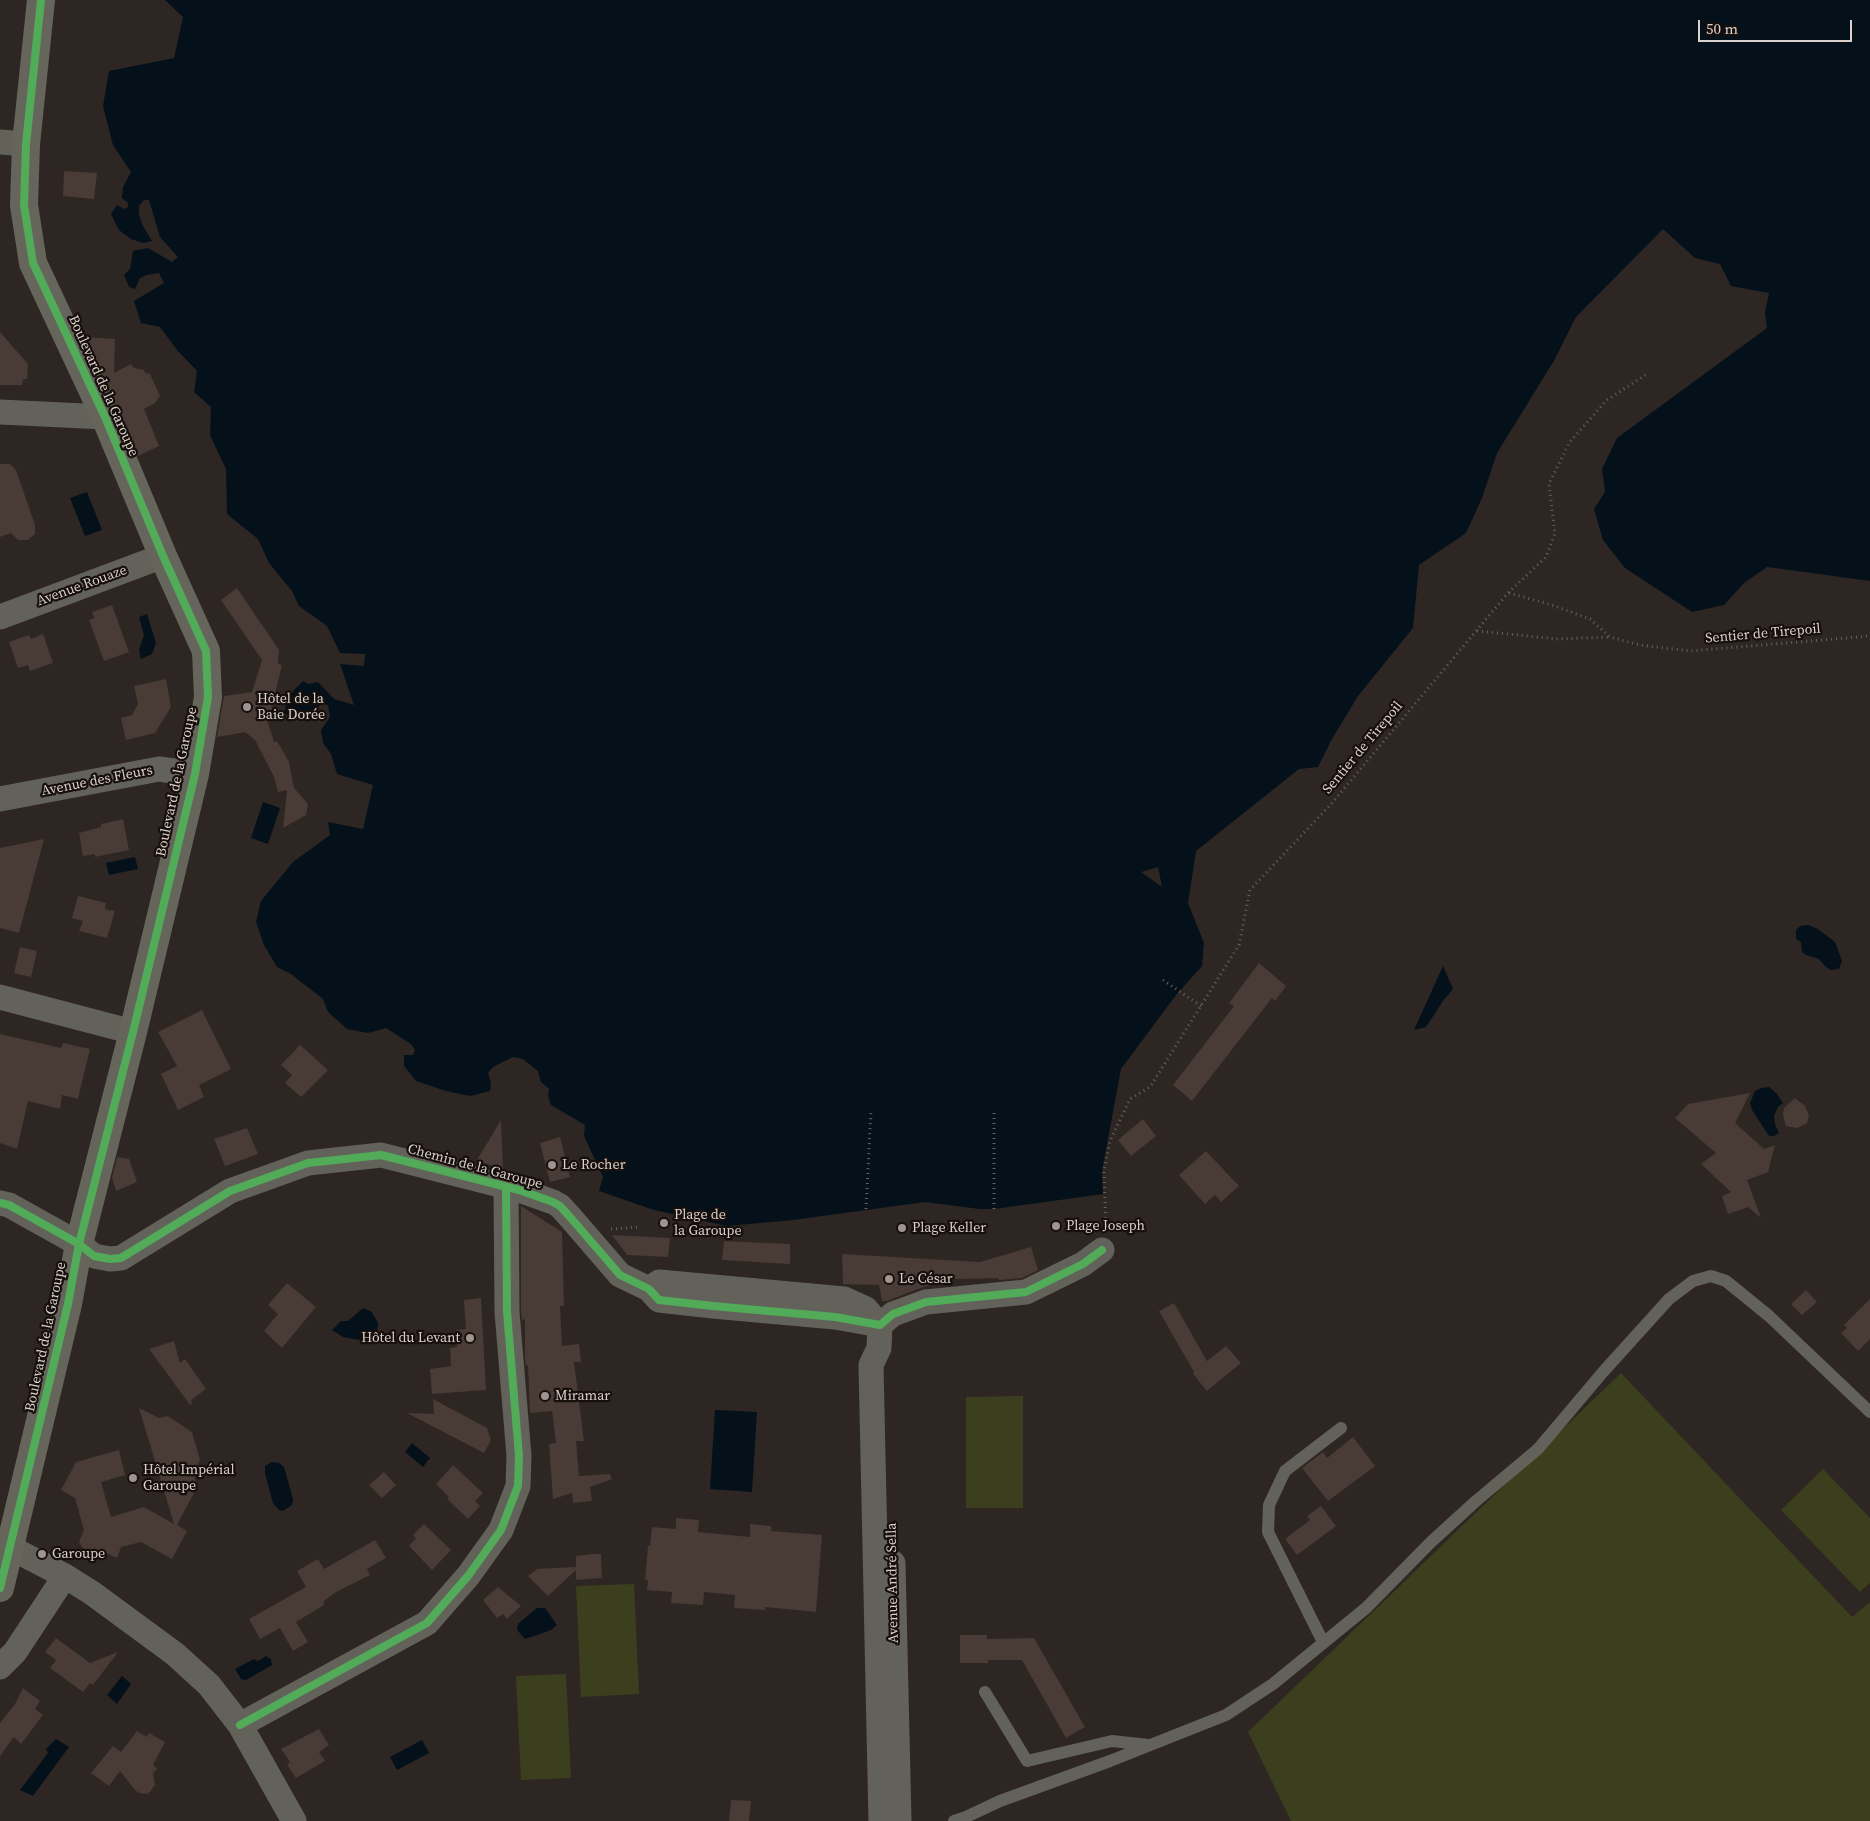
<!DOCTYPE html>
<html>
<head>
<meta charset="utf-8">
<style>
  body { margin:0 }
  #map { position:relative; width:1870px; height:1821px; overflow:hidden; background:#2e2622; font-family:"Source Serif 4",serif }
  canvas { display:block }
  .scale { position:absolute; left:1698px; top:20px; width:154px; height:22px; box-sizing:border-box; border:2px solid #dbd0cb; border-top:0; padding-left:6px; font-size:15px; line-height:18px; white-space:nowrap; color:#dbd0cb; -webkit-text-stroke:4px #160f0c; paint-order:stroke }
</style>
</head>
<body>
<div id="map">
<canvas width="1870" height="1821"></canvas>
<div class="scale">50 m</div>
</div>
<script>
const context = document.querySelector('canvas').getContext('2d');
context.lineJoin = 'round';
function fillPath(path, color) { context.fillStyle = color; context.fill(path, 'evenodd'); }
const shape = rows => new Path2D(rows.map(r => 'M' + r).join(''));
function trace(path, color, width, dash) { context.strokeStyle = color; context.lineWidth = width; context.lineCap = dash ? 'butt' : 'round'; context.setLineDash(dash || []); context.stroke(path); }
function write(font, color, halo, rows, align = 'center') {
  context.font = font + ' "Source Serif 4",serif'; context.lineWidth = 4.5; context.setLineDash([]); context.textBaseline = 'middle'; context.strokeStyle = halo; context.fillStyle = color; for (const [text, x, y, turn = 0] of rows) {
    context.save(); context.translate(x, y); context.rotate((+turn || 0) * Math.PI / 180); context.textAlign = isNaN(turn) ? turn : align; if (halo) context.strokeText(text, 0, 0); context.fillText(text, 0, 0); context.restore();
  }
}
fillPath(shape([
  [1621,1373,1852,1617,1870,1602,1870,1821,1291,1821,1248,1732],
  [1023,1396,1023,1508,966,1508,966,1397],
  [1823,1469,1870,1518,1870,1583,1860,1592,1781,1510],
  [634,1584,639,1694,581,1697,576,1586],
  [566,1674,571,1778,521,1780,516,1676]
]), '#3c3f1d');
fillPath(shape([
  [165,0,1870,0,1870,581,1767,567,1744,583,1724,605,1692,612,1625,568,1603,540,1594,509,1605,492,1602,469,1617,438,1767,328,1765,312,1769,293,1731,286,1720,264,1695,258,1663,229,1576,317,1555,359,1497,453,1482,498,1466,533,1419,565,1413,628,1358,696,1332,739,1318,767,1299,769,1196,851,1188,903,1204,943,1202,966,1176,995,1121,1069,1102,1171,1103,1194,994,1209,980,1209,925,1202,793,1220,727,1226,654,1210,599,1191,603,1177,584,1136,585,1125,551,1105,548,1096,549,1089,541,1082,538,1071,523,1059,513,1057,493,1067,488,1073,491,1083,490,1091,470,1096,446,1091,416,1081,404,1066,404,1055,413,1055,415,1050,411,1044,386,1028,368,1033,347,1029,328,1012,323,999,291,974,277,967,264,945,256,922,261,901,293,862,330,835,328,822,363,829,373,785,337,774,331,754,323,743,321,730,330,717,328,706,323,702,310,715,284,714,287,700,295,689,303,681,308,684,318,682,334,699,354,705,340,664,364,666,365,654,340,653,327,626,299,606,292,591,269,563,258,539,227,514,226,469,210,435,211,407,194,392,197,371,177,350,160,327,141,323,134,301,164,283,159,273,147,275,140,278,135,289,129,287,124,275,130,269,133,251,148,248,172,262,178,257,160,237,149,200,144,200,139,206,139,214,143,226,152,241,143,243,131,239,119,230,111,214,117,205,124,209,128,207,128,203,122,198,123,187,131,172,113,145,103,106,109,71,174,58,183,17],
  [1158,867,1162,887,1141,872],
  [87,492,102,530,85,536,70,498],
  [147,614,156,643,152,654,141,659,139,650,144,635,139,617],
  [263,802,280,808,268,844,251,838],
  [135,857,138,869,109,875,106,863],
  [1808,925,1818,929,1835,942,1842,961,1839,969,1831,970,1826,967,1819,959,1806,955,1802,952,1801,942,1796,939,1796,930,1800,926],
  [1443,966,1453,989,1443,1001,1426,1027,1414,1030],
  [1769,1087,1777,1094,1783,1103,1778,1107,1774,1116,1775,1124,1779,1133,1774,1136,1769,1136,1752,1110,1750,1103,1755,1091,1761,1088],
  [363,1308,372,1312,378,1323,377,1334,360,1340,343,1337,332,1330,341,1321,348,1321],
  [715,1410,757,1412,752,1492,710,1489],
  [412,1443,430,1458,423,1467,405,1452],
  [272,1462,279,1463,284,1467,293,1499,292,1505,283,1511,279,1510,273,1503,265,1474,265,1466],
  [537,1608,545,1608,557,1625,551,1630,525,1639,517,1630,518,1624],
  [266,1656,271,1659,272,1665,246,1680,241,1679,235,1669,254,1659,258,1661],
  [122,1676,131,1684,117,1704,107,1695],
  [56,1739,69,1747,33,1796,20,1790,48,1753,46,1749],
  [422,1740,429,1753,397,1770,390,1757]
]), '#04111a');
fillPath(shape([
  [64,171,97,173,94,199,63,196],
  [0,332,28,364,27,379,23,379,22,385,0,385],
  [85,337,115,339,114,373,131,364,134,368,144,370,145,373,150,374,160,396,155,403,144,409,159,446,138,456],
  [0,464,10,464,16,470,35,525,35,534,28,540,18,540,11,533,0,537],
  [237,588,279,650,278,664,282,665,268,723,274,742,277,741,289,762,294,788,308,804,306,815,283,828,287,790,278,792,274,777,255,740,245,732,217,737,224,696,252,692,262,660,221,600],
  [112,605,129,652,104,661,89,620,94,618,92,612],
  [43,634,53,663,30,671,28,665,18,668,9,642,29,635,31,639],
  [166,679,171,707,155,733,126,740,121,718,132,715,138,704,134,686],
  [123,819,129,850,95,857,95,854,83,856,79,833,101,827,101,824],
  [44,839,19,933,0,928,0,848],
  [78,896,106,903,105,909,115,911,107,938,79,931,83,921,72,918],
  [20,947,37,951,31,977,14,973],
  [1259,963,1286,986,1275,1001,1272,998,1192,1101,1173,1085,1234,1006,1229,1003],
  [202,1010,231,1069,199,1085,204,1097,178,1110,161,1074,177,1066,158,1032],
  [0,1034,61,1048,63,1043,90,1049,78,1099,62,1095,60,1109,28,1101,17,1149,0,1143],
  [300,1045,328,1070,301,1097,285,1083,292,1075,281,1065],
  [1750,1093,1735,1123,1764,1149,1775,1145,1768,1172,1747,1180,1761,1218,1748,1207,1728,1214,1722,1196,1731,1192,1701,1164,1716,1153,1675,1118,1688,1104],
  [1795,1098,1805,1106,1809,1115,1807,1123,1797,1128,1786,1126,1783,1115,1784,1108],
  [1143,1119,1156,1136,1131,1156,1118,1140],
  [501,1120,503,1170,477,1160],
  [247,1128,258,1154,225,1166,214,1139],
  [560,1137,570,1177,550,1182,540,1143],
  [1206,1151,1239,1186,1221,1202,1215,1195,1205,1204,1179,1175],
  [117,1157,129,1159,137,1182,116,1191,112,1178],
  [521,1206,562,1232,564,1306,560,1306,562,1346,579,1344,581,1362,574,1362,584,1441,576,1441,579,1476,610,1474,612,1479,590,1487,592,1501,573,1503,572,1493,553,1499,549,1444,556,1443,552,1411,530,1413,528,1365,526,1365,525,1359,525,1319,522,1320,521,1311],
  [612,1235,670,1238,668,1257,627,1255],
  [724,1241,790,1244,790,1264,722,1260],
  [1031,1247,1038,1270,1022,1278,999,1280,998,1278,954,1279,923,1287,887,1301,882,1301,879,1285,843,1284,842,1254,980,1262],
  [287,1283,316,1307,282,1348,264,1331,278,1314,268,1305],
  [1806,1290,1817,1302,1802,1315,1791,1304],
  [481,1298,486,1390,432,1394,430,1369,451,1366,450,1348,457,1347,456,1330,466,1329,464,1300],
  [1870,1299,1870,1339,1858,1351,1841,1333,1847,1328,1844,1325],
  [1174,1303,1207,1361,1226,1346,1241,1363,1207,1391,1193,1374,1194,1372,1159,1311],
  [174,1341,180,1363,185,1359,206,1389,191,1400,192,1404,190,1405,149,1349],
  [433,1399,487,1428,491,1440,484,1453,407,1413,434,1414],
  [139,1408,159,1418,168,1416,192,1432,200,1460,194,1473,197,1487,177,1525,187,1531,172,1559,141,1542,121,1547,117,1558,104,1552,88,1557,79,1542,84,1530,75,1498,61,1490,76,1462,119,1450,125,1475,101,1482,111,1517,144,1507,174,1524],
  [1353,1437,1375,1466,1328,1501,1302,1468,1323,1452,1327,1458],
  [453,1465,483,1493,475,1501,480,1506,468,1519,447,1499,449,1497,436,1484],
  [384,1472,396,1485,382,1498,369,1485],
  [1321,1506,1336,1526,1297,1555,1285,1539,1310,1520,1307,1516],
  [676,1518,699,1520,698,1532,750,1537,750,1524,771,1526,771,1531,822,1535,816,1612,765,1607,765,1610,734,1608,735,1595,704,1592,703,1605,671,1603,672,1592,647,1590,648,1580,645,1580,648,1546,650,1546,652,1527,676,1529],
  [424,1524,451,1550,432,1570,409,1546,416,1538,413,1535],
  [375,1540,386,1558,367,1569,370,1575,336,1592,324,1601,324,1605,296,1622,308,1642,293,1651,280,1628,260,1639,249,1619,306,1587,297,1571,318,1559,324,1569],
  [593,1554,601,1554,602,1578,576,1580,576,1570,548,1596,528,1576,537,1569,576,1567,576,1556],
  [498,1587,521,1606,507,1619,503,1614,497,1618,483,1600],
  [960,1635,987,1635,987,1639,1034,1638,1085,1727,1066,1738,1022,1660,988,1660,988,1663,960,1663],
  [56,1638,90,1663,118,1652,93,1685,90,1683,83,1692,50,1668,56,1660,45,1652],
  [23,1688,40,1701,35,1709,43,1715,21,1744,14,1737,0,1756,0,1723,15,1704],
  [319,1729,329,1745,319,1752,325,1761,296,1778,287,1765,290,1762,281,1749],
  [137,1731,147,1737,149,1733,165,1742,153,1765,157,1769,153,1773,155,1785,150,1792,147,1794,139,1793,135,1790,120,1771,109,1786,91,1773,113,1746,121,1752],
  [731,1800,751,1801,749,1821,729,1821]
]), '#493b35');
trace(shape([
  [1509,593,1549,604,1590,619,1610,637,1640,645,1690,651,1870,636],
  [1477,631,1557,639,1610,637],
  [1163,980,1201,1006],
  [994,1113,994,1209],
  [866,1209,871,1110],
  [1106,1228,1104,1171,1110,1141,1130,1099,1150,1087,1239,945,1250,890,1332,803,1508,593,1546,557,1555,534,1549,484,1569,443,1607,400,1647,374],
  [611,1229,640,1227]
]), '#65635e', 3, [1, 4]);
trace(shape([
  [1323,1642,1268,1532,1269,1505,1285,1471,1341,1428],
  [985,1692,1027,1761,1112,1741,1148,1745],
  [954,1821,966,1817,1000,1801,1110,1761,1226,1715,1273,1684,1366,1608,1431,1542,1476,1501,1538,1449,1603,1372,1669,1299,1693,1281,1711,1276,1726,1281,1769,1316,1870,1412]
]), '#63625a', 12);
trace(shape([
  [0,142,26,144],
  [0,412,105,417],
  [0,617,163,556],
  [0,799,159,769,195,774],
  [0,997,133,1032],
  [0,1203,9,1205,79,1244,94,1256,110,1259,121,1258,230,1191,308,1163,381,1155,519,1190,553,1202,560,1206,570,1217,620,1275,649,1289,659,1300,713,1306,835,1317,880,1325,893,1314,926,1302,1026,1292,1083,1264,1102,1250],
  [649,1289,659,1282,844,1299,866,1309,876,1321],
  [880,1325,879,1348,871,1365,881,1821],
  [11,1548,65,1576,92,1593,175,1654,209,1685,240,1725,294,1821],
  [893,1563,899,1821],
  [0,1667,15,1652,65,1576],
  [240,1725,427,1623,468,1576,501,1530,518,1486,519,1456,507,1312,506,1187]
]), '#63625a', 25);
trace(shape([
  [0,1588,68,1304,79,1244,133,1032,195,774,208,697,206,651,163,556,105,417,33,263,24,205,26,144,41,0]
]), '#66655c', 28);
trace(shape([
  [0,1203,9,1205,79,1244,94,1256,110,1259,121,1258,230,1191,308,1163,381,1155,519,1190,553,1202,560,1206,570,1217,620,1275,649,1289,659,1300,713,1306,835,1317,880,1325,893,1314,926,1302,1026,1292,1083,1264,1102,1250],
  [0,1588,68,1304,79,1244,133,1032,195,774,208,697,206,651,163,556,105,417,33,263,24,205,26,144,41,0],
  [240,1725,427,1623,468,1576,501,1530,518,1486,519,1456,507,1312,506,1187]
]), '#51ab58', 8);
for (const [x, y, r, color] of [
  [247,707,5,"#9e9490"],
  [552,1165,5,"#9e9490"],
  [664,1223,5,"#9e9490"],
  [1056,1226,5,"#9e9490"],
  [902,1228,5,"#9e9490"],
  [889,1279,5,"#9e9490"],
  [470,1338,5,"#9e9490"],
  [545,1396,5,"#9e9490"],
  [133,1478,5,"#9e9490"],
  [42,1554,5,"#9e9490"]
]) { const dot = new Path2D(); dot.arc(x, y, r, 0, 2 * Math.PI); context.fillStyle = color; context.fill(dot); trace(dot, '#160f0c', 2); }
write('14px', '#dbd0cb', '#160f0c', [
  ["Boulevard de la Garoupe",103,386,66],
  ["Avenue Rouaze",82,586,-20],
  ["Sentier de Tirepoil",1763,634,-5],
  ["Sentier de Tirepoil",1363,748,-50],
  ["Avenue des Fleurs",97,781,-11],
  ["Boulevard de la Garoupe",177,782,-78],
  ["Chemin de la Garoupe",475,1167,15],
  ["Boulevard de la Garoupe",46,1337,-78],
  ["Avenue André Sella",893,1583,-91]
]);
write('14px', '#dbd0cb', '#160f0c', [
  ["Hôtel de la",257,699],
  ["Baie Dorée",257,715],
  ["Le Rocher",562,1165],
  ["Plage de",674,1215],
  ["la Garoupe",674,1231],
  ["Plage Joseph",1066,1226],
  ["Plage Keller",912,1228],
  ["Le César",899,1279],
  ["Hôtel du Levant",460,1338,"right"],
  ["Miramar",555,1396],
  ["Hôtel Impérial",143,1470],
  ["Garoupe",143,1486],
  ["Garoupe",52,1554]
], 'left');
</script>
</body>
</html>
